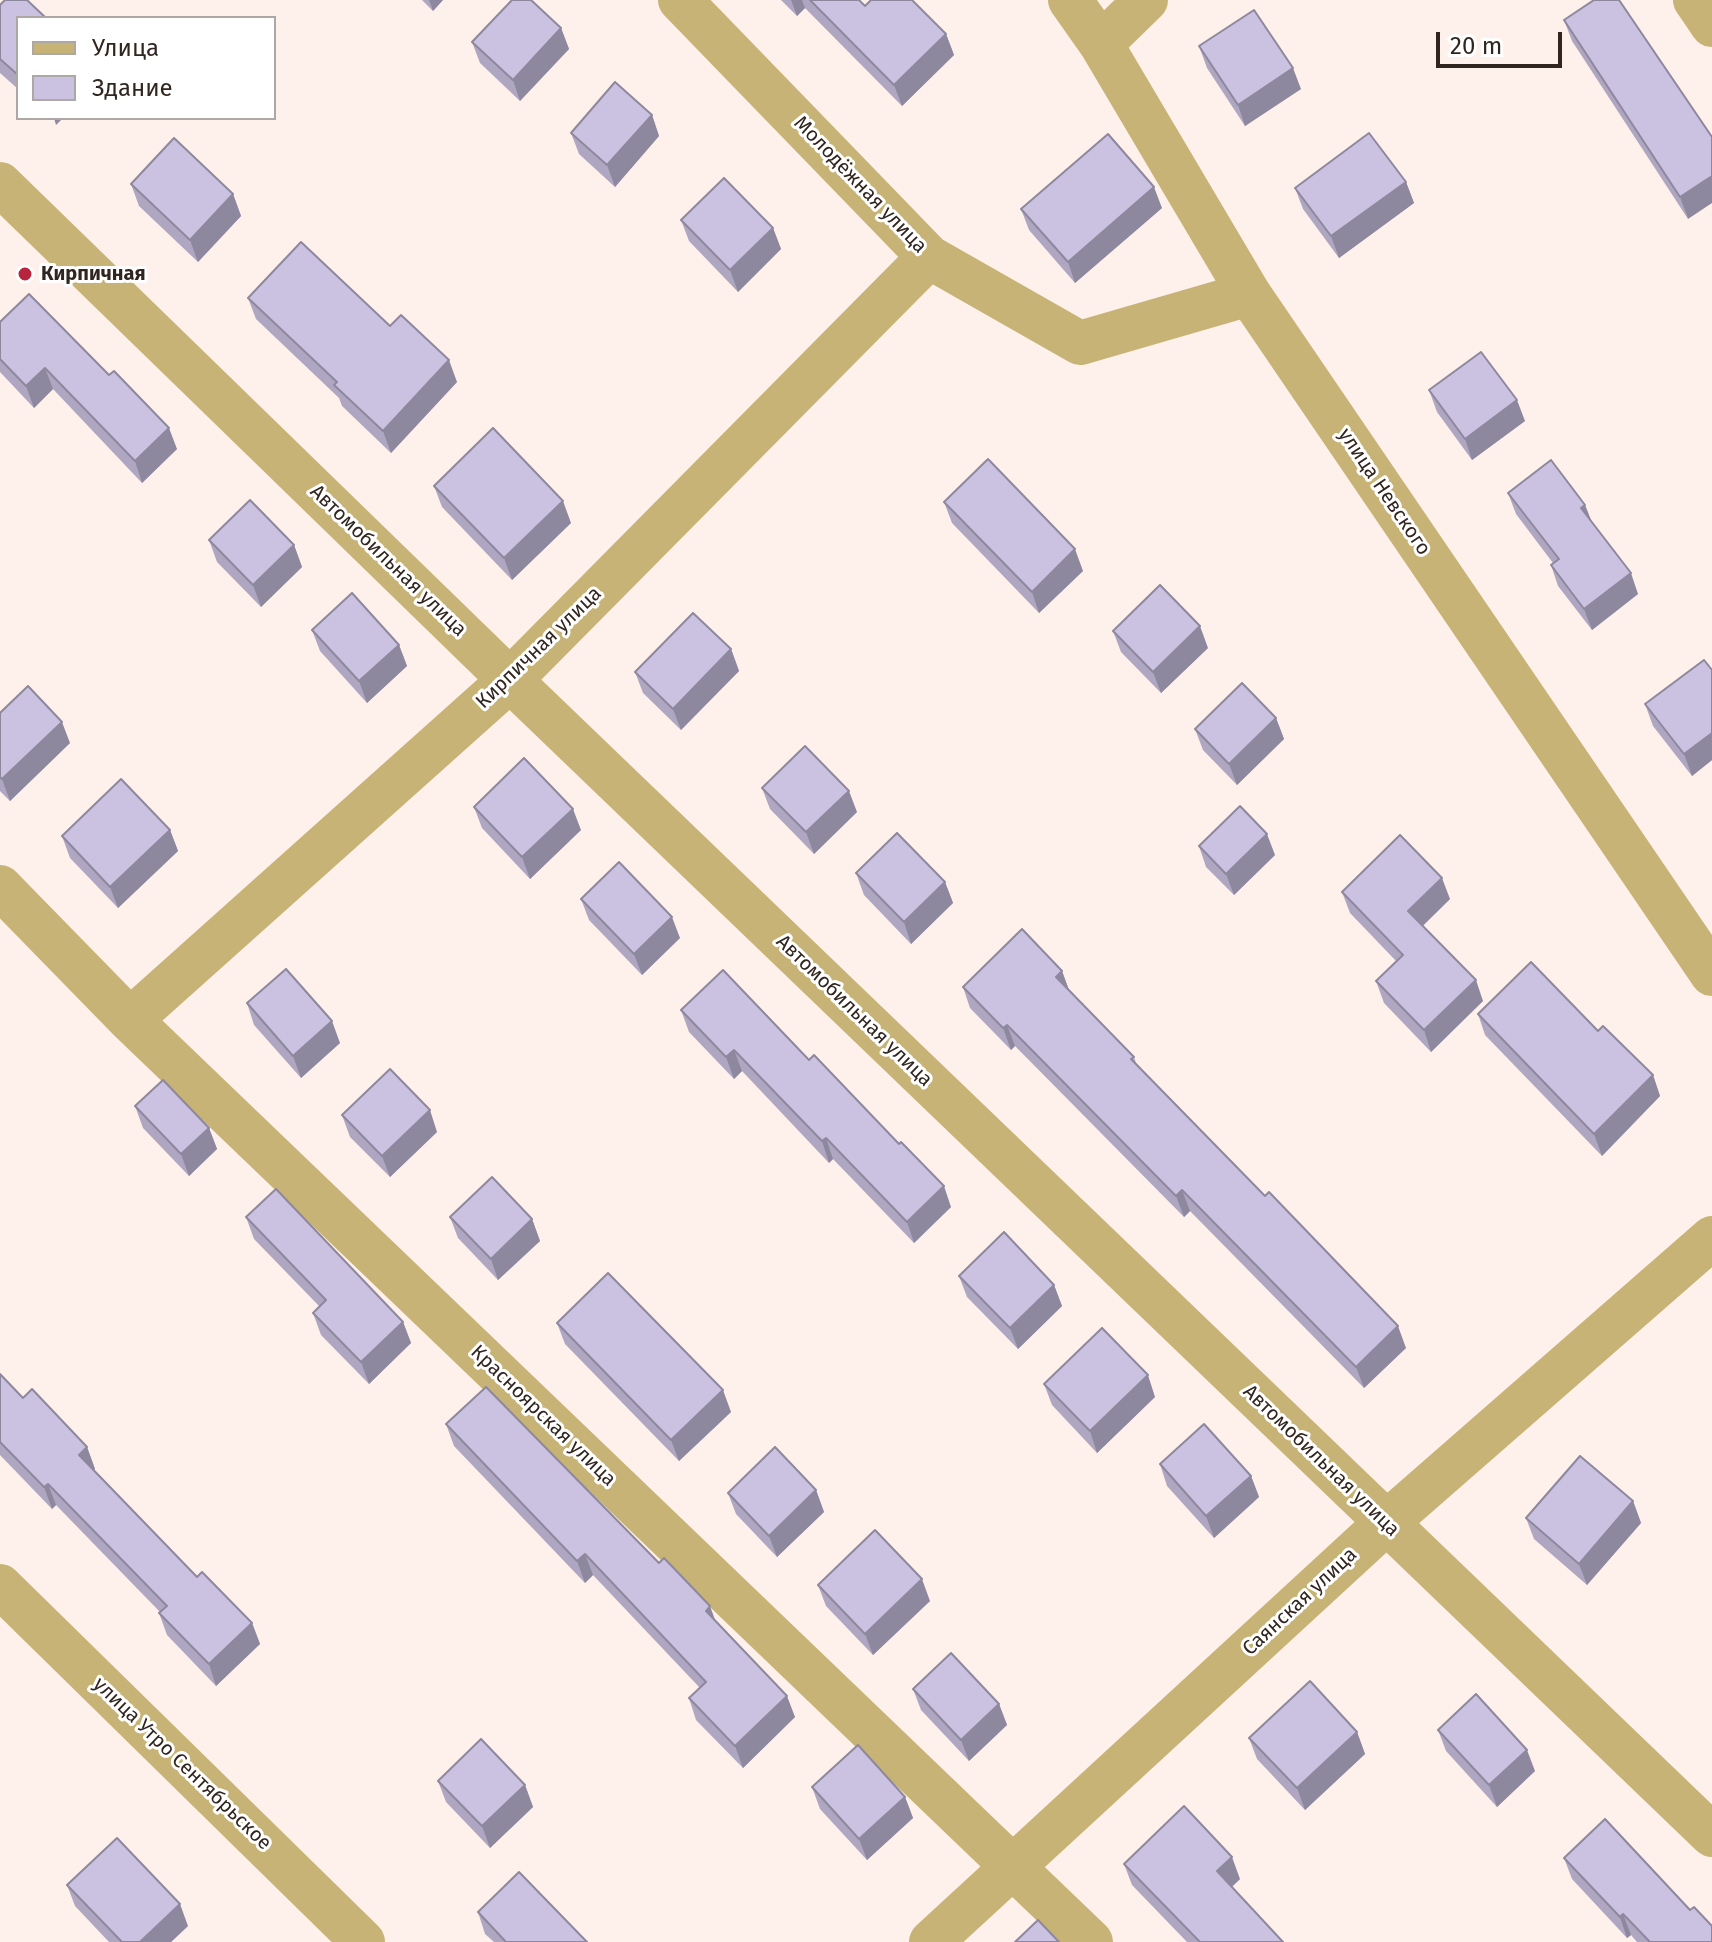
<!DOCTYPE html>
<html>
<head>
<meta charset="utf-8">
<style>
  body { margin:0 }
  #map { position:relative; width:1712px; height:1942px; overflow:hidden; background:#fef0ea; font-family:"Fira Sans",sans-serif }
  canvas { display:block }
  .legend { position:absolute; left:16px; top:16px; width:260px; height:104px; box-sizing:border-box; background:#fff; border:2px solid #ada8a5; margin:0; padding:10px 14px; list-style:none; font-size:24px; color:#31251f }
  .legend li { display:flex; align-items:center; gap:16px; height:40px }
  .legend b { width:40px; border:2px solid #ada8a5 }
  .scale { position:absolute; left:1436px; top:32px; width:126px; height:36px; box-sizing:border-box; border:4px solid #31251f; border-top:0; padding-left:10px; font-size:24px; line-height:28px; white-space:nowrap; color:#31251f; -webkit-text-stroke:6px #fff; paint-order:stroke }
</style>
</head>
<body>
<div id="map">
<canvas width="1712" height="1942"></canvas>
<ul class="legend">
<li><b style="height:10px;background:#c7b376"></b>Улица</li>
<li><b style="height:22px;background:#cbc2e1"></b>Здание</li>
</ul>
<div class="scale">20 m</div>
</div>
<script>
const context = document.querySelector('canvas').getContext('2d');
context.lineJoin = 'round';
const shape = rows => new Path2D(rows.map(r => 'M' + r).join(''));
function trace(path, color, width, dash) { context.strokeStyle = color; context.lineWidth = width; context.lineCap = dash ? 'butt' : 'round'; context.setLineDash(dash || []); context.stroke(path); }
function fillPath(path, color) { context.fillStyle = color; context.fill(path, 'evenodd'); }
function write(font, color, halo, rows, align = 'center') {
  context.font = font + ' "Fira Sans",sans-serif'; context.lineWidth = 6; context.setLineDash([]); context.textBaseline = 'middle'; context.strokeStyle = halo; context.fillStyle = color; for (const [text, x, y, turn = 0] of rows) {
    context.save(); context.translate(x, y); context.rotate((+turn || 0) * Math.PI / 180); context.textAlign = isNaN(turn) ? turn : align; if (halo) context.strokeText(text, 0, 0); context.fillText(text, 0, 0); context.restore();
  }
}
trace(shape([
  [680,0,929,257,1080,343,1249,294],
  [1070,0,1101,44,1249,294,1712,974],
  [1695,0,1712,25],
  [1101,44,1146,0],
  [0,887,130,1020,1091,1942],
  [130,1020,510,680,929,257],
  [0,1586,363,1942],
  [931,1942,1386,1523,1712,1238]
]), '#c7b376', 44);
trace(shape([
  [0,184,510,680,1712,1835]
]), '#c7b376', 44);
fillPath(shape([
  [422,0,443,0,433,11],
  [781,0,859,0,865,6,946,34,954,55,902,106,805,8,797,16],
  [1619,0,1688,219,1572,41,1564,20],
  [0,5,18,18,18,89,0,73],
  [561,28,569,49,520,101,480,63,472,42],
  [1199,46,1301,89,1245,126,1207,68],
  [652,115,659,136,615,187,579,154,571,133],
  [1406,182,1414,203,1339,258,1303,209,1295,188],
  [131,184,233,194,241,216,198,262,139,206],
  [1162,208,1075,283,1029,230,1021,209],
  [681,220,773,228,781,249,738,292,689,241],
  [248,298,390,326,457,382,391,453,342,406,339,398,256,319],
  [0,322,109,375,177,449,142,483,53,389,34,408,0,372],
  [1429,390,1525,421,1472,460,1437,412],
  [434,486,571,523,512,580,442,507],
  [1508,493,1585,505,1592,522,1638,594,1592,630,1558,586,1551,565,1553,563,1516,514],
  [944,502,1083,571,1039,613,952,523],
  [209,540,294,545,302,567,261,607,217,562],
  [312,630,399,645,407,666,367,703,320,651],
  [1113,631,1208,648,1161,693,1121,652],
  [731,649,739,671,681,730,643,693,635,672],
  [1712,670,1712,760,1692,776,1653,726,1645,704],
  [0,713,70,743,10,801,0,791],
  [1276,718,1284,739,1237,785,1203,750,1195,729],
  [762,788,857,812,814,854,770,809],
  [474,807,581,830,530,879,482,828],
  [170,830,178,851,118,908,70,858,62,836],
  [1199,846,1275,855,1234,895,1206,867],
  [856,873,945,882,953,903,911,944,864,895],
  [1342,892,1450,899,1423,926,1483,1001,1431,1052,1384,1003,1376,981,1397,962,1350,913],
  [581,899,680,938,642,975,589,920],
  [1062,971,1069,990,1134,1057,1137,1066,1406,1348,1364,1388,1190,1211,1184,1217,1015,1046,1011,1050,970,1008,963,987],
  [247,1003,340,1043,301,1078,254,1025],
  [681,1010,809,1060,951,1207,914,1243,833,1159,829,1163,742,1071,734,1079,689,1032],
  [1478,1014,1598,1031,1653,1075,1660,1096,1602,1156,1485,1035],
  [135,1106,209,1128,217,1149,189,1176,143,1128],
  [342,1115,437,1132,390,1177,350,1137],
  [246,1217,403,1322,411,1343,369,1384,321,1335,313,1313,320,1307,254,1239],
  [450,1217,532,1219,540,1241,498,1280,458,1238],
  [959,1276,1054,1285,1062,1306,1018,1349,967,1297],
  [557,1323,731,1412,679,1461,565,1344],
  [0,1374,23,1398,87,1447,95,1469,93,1470,197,1577,252,1623,260,1644,216,1686,167,1635,159,1613,160,1612,56,1505,52,1509,0,1455],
  [1044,1384,1155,1397,1097,1453,1052,1405],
  [446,1424,716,1621,795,1717,743,1768,696,1720,689,1698,700,1688,593,1575,585,1583,454,1446],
  [1160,1464,1251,1476,1259,1497,1214,1538,1167,1486],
  [816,1490,824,1512,777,1557,736,1514,728,1493],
  [1633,1501,1641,1523,1587,1585,1534,1539,1526,1518],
  [818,1585,930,1601,873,1655,826,1606],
  [913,1689,999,1704,1007,1725,969,1761,921,1710],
  [1438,1730,1535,1771,1497,1807,1446,1751],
  [1357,1732,1365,1754,1305,1810,1257,1759,1249,1738],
  [438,1781,525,1785,533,1807,490,1848,446,1802],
  [812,1787,905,1797,913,1818,867,1860,820,1809],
  [1564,1858,1690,1910,1712,1942,1637,1942,1631,1935,1627,1938,1572,1879],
  [1124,1864,1240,1879,1232,1887,1283,1942,1187,1942,1132,1885],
  [67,1885,188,1926,171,1942,109,1942,75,1906],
  [478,1912,587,1942,494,1942,485,1934]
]), '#afa7c2');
fillPath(shape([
  [429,0,443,0,433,11],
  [791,0,802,0,805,8,797,16],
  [561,28,569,49,520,101,513,80],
  [946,34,954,55,902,106,894,85],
  [1293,68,1301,89,1245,126,1238,105],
  [652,115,659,136,615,187,607,165],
  [54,118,63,118,56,125],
  [1712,176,1712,203,1688,219,1680,197],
  [1406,182,1414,203,1339,258,1331,236],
  [1154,187,1162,208,1075,283,1068,262],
  [233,194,241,216,198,262,190,240],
  [773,228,781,249,738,292,730,270],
  [449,360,457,382,391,453,383,431],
  [45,368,53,389,34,408,26,386],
  [1517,400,1525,421,1472,460,1465,439],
  [169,428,177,449,142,483,135,461],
  [563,501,571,523,512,580,504,558],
  [1585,505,1593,526,1581,508],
  [294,545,302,567,261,607,253,585],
  [1075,549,1083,571,1039,613,1032,592],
  [1631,573,1638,594,1592,630,1584,609],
  [1200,626,1208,648,1161,693,1153,672],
  [399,645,407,666,367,703,359,681],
  [731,649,739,671,681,730,673,709],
  [1276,718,1284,739,1237,785,1229,764],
  [62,722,70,743,10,801,2,779],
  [1712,733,1712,760,1692,776,1684,754],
  [849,791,857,812,814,854,806,832],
  [573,809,581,830,530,879,522,857],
  [170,830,178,851,118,908,110,887],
  [1267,834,1275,855,1234,895,1226,874],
  [1442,878,1450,899,1416,932,1408,911],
  [945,882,953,903,911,944,904,922],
  [672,917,680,938,642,975,634,954],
  [1062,971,1070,993,1056,977],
  [1476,980,1483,1001,1431,1052,1424,1030],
  [332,1021,340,1043,301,1078,293,1056],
  [1007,1025,1015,1046,1011,1050,1003,1028],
  [734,1050,742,1071,734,1079,726,1057],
  [1653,1075,1660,1096,1602,1156,1594,1134],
  [430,1110,437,1132,390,1177,382,1156],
  [209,1128,217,1149,189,1176,181,1154],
  [826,1138,833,1159,829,1163,822,1141],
  [944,1186,951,1207,914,1243,907,1222],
  [1182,1190,1190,1211,1184,1217,1176,1196],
  [532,1219,540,1241,498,1280,491,1259],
  [1054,1285,1062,1306,1018,1349,1010,1328],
  [403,1322,411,1343,369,1384,361,1362],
  [1398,1326,1406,1348,1364,1388,1356,1367],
  [1148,1375,1155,1397,1097,1453,1090,1431],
  [723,1390,731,1412,679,1461,671,1440],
  [87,1447,95,1469,87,1476,79,1455],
  [1251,1476,1259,1497,1214,1538,1206,1516],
  [48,1484,56,1505,52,1509,44,1487],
  [816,1490,824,1512,777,1557,769,1536],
  [1633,1501,1641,1523,1587,1585,1579,1564],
  [585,1554,593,1575,585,1583,577,1561],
  [922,1579,930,1601,873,1655,865,1634],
  [710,1606,718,1628,706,1611],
  [252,1623,260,1644,216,1686,209,1664],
  [787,1696,795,1717,743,1768,735,1746],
  [999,1704,1007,1725,969,1761,961,1740],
  [1357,1732,1365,1754,1305,1810,1297,1788],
  [1527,1750,1535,1771,1497,1807,1489,1785],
  [525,1785,533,1807,490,1848,482,1826],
  [905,1797,913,1818,867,1860,859,1839],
  [1232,1857,1240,1879,1225,1893,1217,1871],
  [180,1904,188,1926,171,1942,140,1942],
  [1623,1914,1631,1935,1627,1938,1620,1917]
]), '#8e889e');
const building = shape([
  [5,0,27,0,46,18,18,18,18,75,0,59,0,5,5,0],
  [512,0,531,0,561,28,513,80,472,42,512,0],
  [810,0,859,0,865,6,871,0,912,0,946,34,894,85,810,0],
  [1594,0,1619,0,1712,137,1712,176,1680,197,1564,20,1594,0],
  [1254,10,1293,68,1238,105,1199,46,1254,10],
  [615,82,652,115,607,165,571,133,615,82],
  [1369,133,1406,182,1331,236,1295,188,1369,133],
  [1108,134,1154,187,1068,262,1021,209,1108,134],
  [174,138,233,194,190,240,131,184,174,138],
  [724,178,773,228,730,270,681,220,724,178],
  [301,242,390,326,401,315,449,360,383,431,334,385,337,382,248,298,301,242],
  [29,294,109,375,114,371,169,428,135,461,45,368,26,386,0,359,0,322,29,294],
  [1481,352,1517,400,1465,439,1429,390,1481,352],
  [493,428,563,501,504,558,434,486,493,428],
  [988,459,1075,549,1032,592,944,502,988,459],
  [1551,460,1585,505,1581,508,1631,573,1584,609,1551,565,1559,559,1508,493,1551,460],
  [250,500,294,545,253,585,209,540,250,500],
  [1160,585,1200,626,1153,672,1113,631,1160,585],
  [352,593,399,645,359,681,312,630,352,593],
  [693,613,731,649,673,709,635,672,693,613],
  [1704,660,1712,670,1712,733,1684,754,1645,704,1704,660],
  [1242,683,1276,718,1229,764,1195,729,1242,683],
  [28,686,62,722,2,779,0,777,0,713,28,686],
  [805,746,849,791,806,832,762,788,805,746],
  [524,758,573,809,522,857,474,807,524,758],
  [121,779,170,830,110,887,62,836,121,779],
  [1240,806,1267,834,1226,874,1199,846,1240,806],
  [897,833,945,882,904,922,856,873,897,833],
  [1400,835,1442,878,1408,911,1476,980,1424,1030,1376,981,1403,955,1342,892,1400,835],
  [619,862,672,917,634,954,581,899,619,862],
  [1022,929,1062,971,1056,977,1134,1057,1131,1059,1265,1196,1269,1192,1398,1326,1356,1367,1182,1190,1176,1196,1007,1025,1003,1028,963,987,1022,929],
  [1531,962,1598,1031,1603,1026,1653,1075,1594,1134,1478,1014,1531,962],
  [286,969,332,1021,293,1056,247,1003,286,969],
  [723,970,809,1060,814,1055,899,1144,901,1142,944,1186,907,1222,826,1138,822,1141,734,1050,726,1057,681,1010,723,970],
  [390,1069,430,1110,382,1156,342,1115,390,1069],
  [163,1080,209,1128,181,1154,135,1106,163,1080],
  [492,1177,532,1219,491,1259,450,1217,492,1177],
  [276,1189,403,1322,361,1362,313,1313,326,1300,246,1217,276,1189],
  [1004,1232,1054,1285,1010,1328,959,1276,1004,1232],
  [608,1273,723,1390,671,1440,557,1323,608,1273],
  [1102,1328,1148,1375,1090,1431,1044,1384,1102,1328],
  [0,1374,23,1398,32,1389,87,1447,79,1455,197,1577,202,1572,252,1623,209,1664,159,1613,167,1606,48,1484,44,1487,0,1442,0,1374],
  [486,1387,659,1563,664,1558,710,1606,706,1611,787,1696,735,1746,689,1698,706,1682,585,1554,577,1561,446,1424,486,1387],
  [1204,1424,1251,1476,1206,1516,1160,1464,1204,1424],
  [775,1447,816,1490,769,1536,728,1493,775,1447],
  [1580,1456,1633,1501,1579,1564,1526,1518,1580,1456],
  [875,1530,922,1579,865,1634,818,1585,875,1530],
  [951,1653,999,1704,961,1740,913,1689,951,1653],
  [1310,1681,1357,1732,1297,1788,1249,1738,1310,1681],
  [1476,1694,1527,1750,1489,1785,1438,1730,1476,1694],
  [481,1739,525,1785,482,1826,438,1781,481,1739],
  [858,1745,905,1797,859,1839,812,1787,858,1745],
  [1184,1806,1232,1857,1217,1871,1283,1942,1200,1942,1124,1864,1184,1806],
  [1605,1819,1690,1910,1694,1907,1712,1926,1712,1942,1650,1942,1623,1914,1620,1917,1564,1858,1605,1819],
  [117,1838,180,1904,140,1942,122,1942,67,1885,117,1838],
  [519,1872,587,1942,506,1942,478,1912,519,1872],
  [1038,1920,1059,1942,1015,1942,1038,1920]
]);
fillPath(building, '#cbc2e1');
trace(building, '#8e889e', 2);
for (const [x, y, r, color] of [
  [25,274,8,"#b6243e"]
]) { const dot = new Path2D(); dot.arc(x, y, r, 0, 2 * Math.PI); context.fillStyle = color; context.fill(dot); trace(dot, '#fff', 3); }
write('20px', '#31251f', '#fff', [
  ["Молодёжная улица",860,185,46],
  ["улица Невского",1384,492,56],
  ["Автомобильная улица",388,561,44],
  ["Кирпичная улица",539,648,-44],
  ["Автомобильная улица",854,1011,44],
  ["Красноярская улица",543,1416,44],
  ["Автомобильная улица",1321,1461,44],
  ["Саянская улица",1300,1602,-43],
  ["улица Утро Сентябрьское",182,1764,44]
]);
write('bold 20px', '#31251f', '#fff', [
  ["Кирпичная",41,274]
], 'left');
</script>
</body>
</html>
